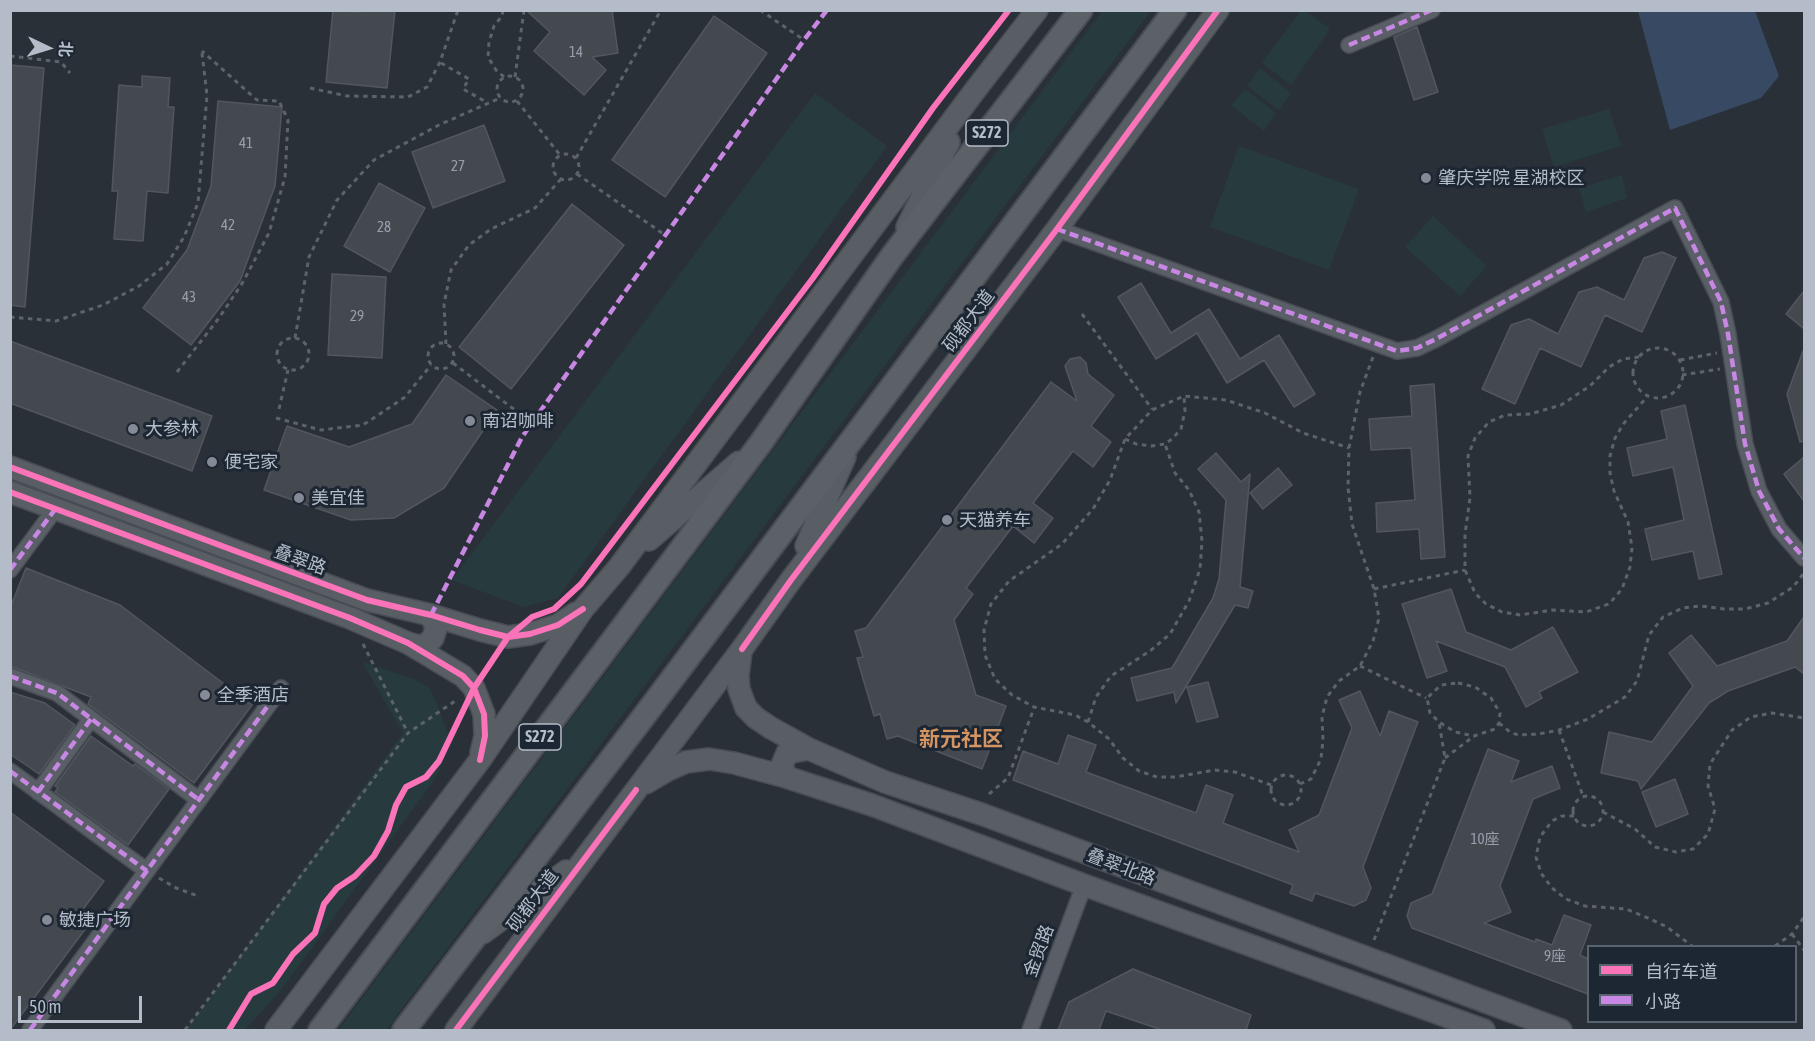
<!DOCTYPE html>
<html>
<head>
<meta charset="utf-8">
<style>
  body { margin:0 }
  #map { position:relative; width:1815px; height:1041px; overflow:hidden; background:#2a3038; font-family:"Asap Condensed","Noto Sans SC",sans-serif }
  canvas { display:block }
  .frame { position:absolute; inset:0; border:12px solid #b4bcc9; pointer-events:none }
  .legend { position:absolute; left:1587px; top:945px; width:210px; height:78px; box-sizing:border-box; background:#1d2633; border:2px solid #59626f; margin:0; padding:8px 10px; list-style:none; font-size:18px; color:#b4bcc9 }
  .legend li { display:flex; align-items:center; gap:12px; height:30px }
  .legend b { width:30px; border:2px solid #59626f }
  .north { position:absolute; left:18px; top:18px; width:60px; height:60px; -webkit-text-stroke:4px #1d2633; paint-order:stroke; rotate:94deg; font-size:16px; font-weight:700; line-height:24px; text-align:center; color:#b4bcc9 }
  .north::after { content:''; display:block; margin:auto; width:21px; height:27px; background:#b4bcc9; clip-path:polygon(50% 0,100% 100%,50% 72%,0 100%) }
  .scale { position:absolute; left:18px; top:996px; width:124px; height:27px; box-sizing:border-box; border:3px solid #b4bcc9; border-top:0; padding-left:8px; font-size:18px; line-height:21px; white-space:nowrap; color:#b4bcc9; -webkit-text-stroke:4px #1d2633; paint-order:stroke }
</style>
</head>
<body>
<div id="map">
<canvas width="1815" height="1041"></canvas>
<div class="frame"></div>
<ul class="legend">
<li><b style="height:8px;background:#fb73b8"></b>自行车道</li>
<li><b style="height:8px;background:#c787e3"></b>小路</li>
</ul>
<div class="north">北</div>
<div class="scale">50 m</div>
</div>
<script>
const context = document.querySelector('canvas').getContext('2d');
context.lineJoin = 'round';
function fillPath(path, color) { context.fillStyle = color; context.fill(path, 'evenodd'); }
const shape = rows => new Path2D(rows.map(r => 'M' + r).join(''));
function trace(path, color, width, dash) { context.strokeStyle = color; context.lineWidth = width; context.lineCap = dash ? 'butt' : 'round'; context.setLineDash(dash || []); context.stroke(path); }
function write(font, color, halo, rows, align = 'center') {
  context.font = font + ' "Asap Condensed","Noto Sans SC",sans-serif'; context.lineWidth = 6; context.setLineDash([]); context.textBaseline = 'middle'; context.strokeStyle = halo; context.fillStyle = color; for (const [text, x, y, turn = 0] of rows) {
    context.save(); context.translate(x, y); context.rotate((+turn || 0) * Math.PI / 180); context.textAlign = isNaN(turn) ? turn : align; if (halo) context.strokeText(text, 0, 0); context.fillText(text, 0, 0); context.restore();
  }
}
fillPath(shape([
  [1102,11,1151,11,386,1030,338,1030],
  [1301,11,1305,11,1330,29,1291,85,1262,63],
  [1260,68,1291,93,1279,110,1247,86],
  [1245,89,1276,113,1264,131,1231,105],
  [815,93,887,146,558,598,523,607,452,580],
  [1609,109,1621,146,1554,167,1542,129],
  [1239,146,1359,189,1329,270,1210,227],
  [1622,175,1627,198,1586,212,1579,188],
  [1433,216,1487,266,1460,296,1405,247],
  [362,662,416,680,429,688,436,701,449,737,445,758,435,779,281,990,245,1030,186,1030,403,733]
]), '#273a3e');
fillPath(shape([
  [1638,11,1755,11,1779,76,1761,98,1670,130]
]), '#384963');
const building = shape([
  [333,10,361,12,361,10,395,10,387,88,326,82,333,10],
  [526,10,612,10,618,53,592,57,606,70,584,95,534,51,550,32,526,10],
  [714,16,767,53,665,197,612,160,714,16],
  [1417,27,1438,92,1414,100,1394,37,1417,27],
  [10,65,44,68,25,307,10,305,10,65],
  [142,76,170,78,168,107,174,107,168,193,147,191,143,241,114,239,118,191,112,191,119,85,142,87,142,76],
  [218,101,282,107,275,186,240,281,191,345,143,308,187,250,211,186,218,101],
  [484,125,505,181,433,208,412,152,484,125],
  [379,183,425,208,390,272,344,246,379,183],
  [572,204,624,245,511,389,459,347,572,204],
  [1662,252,1676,258,1642,332,1605,315,1581,367,1540,348,1515,404,1482,389,1511,325,1529,319,1558,334,1579,292,1597,287,1624,300,1644,258,1662,252],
  [332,274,386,277,382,358,328,355,332,274],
  [1141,283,1171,333,1209,309,1240,359,1279,335,1315,394,1294,407,1264,360,1227,383,1197,333,1156,359,1118,297,1141,283],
  [1804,291,1804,329,1786,314,1804,291],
  [10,341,212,416,192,471,10,403,10,341],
  [1803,351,1804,352,1804,441,1800,442,1787,394,1803,351],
  [1080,357,1086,363,1088,374,1114,395,1091,426,1111,442,1093,467,1073,451,1033,503,1053,518,1034,543,1013,526,966,588,973,594,954,620,976,695,1006,706,982,769,898,736,887,739,880,714,874,716,857,658,863,657,855,631,866,628,1051,382,1077,401,1065,366,1070,359,1080,357],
  [446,375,497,410,444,488,394,518,351,520,264,490,287,426,349,447,412,424,446,375],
  [1434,384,1445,557,1421,559,1419,529,1377,532,1376,503,1415,500,1411,448,1371,450,1369,419,1412,416,1410,386,1434,384],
  [1685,405,1722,574,1699,579,1693,551,1652,560,1645,529,1684,520,1673,467,1633,476,1627,448,1667,439,1661,411,1685,405],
  [1216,453,1241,482,1250,474,1240,587,1253,591,1248,608,1235,605,1176,703,1174,692,1137,701,1131,678,1172,668,1213,598,1219,579,1226,500,1198,469,1216,453],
  [1804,457,1804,501,1784,474,1804,457],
  [1278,468,1292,485,1263,509,1250,493,1278,468],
  [26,568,120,605,252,705,194,783,88,704,91,697,10,666,10,608,26,568],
  [1451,589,1466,632,1511,650,1553,627,1578,672,1539,692,1542,698,1526,707,1505,667,1436,641,1447,671,1427,678,1402,604,1451,589],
  [1804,617,1804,674,1795,667,1728,691,1709,703,1641,789,1638,781,1601,773,1609,732,1652,742,1693,686,1669,653,1691,635,1717,666,1787,641,1804,617],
  [1208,682,1218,717,1197,722,1187,687,1208,682],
  [1360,691,1380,736,1389,711,1418,722,1363,867,1371,888,1366,900,1354,906,1315,893,1312,901,1290,893,1293,885,1013,780,1023,751,1058,764,1068,735,1096,745,1086,772,1196,813,1206,785,1233,795,1223,823,1299,852,1289,830,1319,815,1352,728,1339,700,1360,691],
  [10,692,45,703,75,725,39,774,10,754,10,692],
  [91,736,133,766,135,764,169,789,128,845,55,792,58,788,55,786,91,736],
  [1488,749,1519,761,1511,782,1552,766,1560,788,1533,799,1500,886,1511,912,1484,923,1535,942,1536,939,1552,945,1564,915,1591,925,1580,955,1588,959,1588,994,1412,928,1407,916,1411,903,1432,894,1488,749],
  [1675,779,1688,814,1656,827,1642,792,1675,779],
  [10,812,104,881,78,916,89,924,10,1030,10,812],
  [1133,969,1251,1015,1246,1030,1162,1030,1106,1011,1099,1030,1058,1030,1069,1002,1133,969]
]);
fillPath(building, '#444950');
trace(building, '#52575f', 1.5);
const street = shape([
  [1349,45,1432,10],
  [1057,229,1397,351,1417,348,1436,339,1675,208,1721,302,1728,334,1745,444,1759,491,1779,529,1804,558],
  [10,570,56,508],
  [10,676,57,693,199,800],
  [10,771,147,871],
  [38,792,91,719],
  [30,1030,281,688],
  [1030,1030,1084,885]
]);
const secondary = shape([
  [907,227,949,142],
  [10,467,367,600,431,615,480,630,508,637,530,634,558,625,576,613],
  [10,492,350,618,408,643,463,676,474,688,484,714,485,736,481,753],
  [649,540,739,462],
  [806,546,845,457],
  [408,643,423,647,433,638,436,628,431,615],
  [741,652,738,675,739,689,746,708,756,718,771,728,809,749,885,782,984,815,1561,1030],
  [786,777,782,765,787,753,809,749],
  [646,783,668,770,686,762,709,759,734,763,786,777,872,805,1084,885,1484,1030],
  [483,933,566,871],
  [276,1030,480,760,583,609,619,567,973,93,1037,10],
  [456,1030,742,649,791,580,1057,229,1218,10]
]);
const primary = shape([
  [320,1030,760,444,892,256,1081,10],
  [404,1030,651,707,1175,10]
]);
trace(street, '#484c53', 18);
trace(secondary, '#484c53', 24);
trace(primary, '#484c55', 26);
trace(shape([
  [503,10,502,16,494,26,489,42,488,57,496,70,504,77],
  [760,10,804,40],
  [10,56,61,62,70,73],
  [441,63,469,79,463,89,488,103],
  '497 89a13 13 0 1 1 26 0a13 13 0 1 1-26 0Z',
  [515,77,524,10],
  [310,88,347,96,408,97,427,87,440,62,458,10],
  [517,101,560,155],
  '553 167a13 13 0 1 1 26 0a13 13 0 1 1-26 0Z',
  [576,158,661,10],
  [577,174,665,235],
  [1082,314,1152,409],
  [10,317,56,321,103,305,139,286,167,264,184,237,198,203,207,95,202,53],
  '277 354a16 16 0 1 1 32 0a16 16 0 1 1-32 0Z',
  [295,338,309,257,337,200,374,160,439,125,500,98],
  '428 356a13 13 0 1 1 26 0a13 13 0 1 1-26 0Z',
  [446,344,444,304,451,270,469,245,491,229,535,208,561,179],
  '1633 373a25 25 0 1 1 50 0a25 25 0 1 1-50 0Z',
  [1639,357,1623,359,1609,367,1590,386,1561,405,1530,414,1505,415,1489,422,1475,438,1468,456,1470,498,1465,534,1465,570,1475,593,1486,604,1502,612,1520,615,1553,610,1586,612,1609,604,1622,589,1630,567,1632,548,1628,522,1614,491,1610,473,1610,456,1615,438,1624,423,1648,396],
  [1680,360,1717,353],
  [453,363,532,423],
  [177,372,219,318,243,282,269,233,285,177,288,120,279,101,257,100,202,51],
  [1682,375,1720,369],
  [279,409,288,370],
  [276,418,321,430,363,425,405,397,431,365],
  [1125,439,1136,444,1151,446,1165,444,1172,439,1181,429,1185,411,1184,396],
  [1374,589,1465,570],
  [363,644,408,733],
  [1360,666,1426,698],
  [1458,683,1475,687,1491,698,1500,713,1499,723,1495,729,1474,736,1455,732,1439,722,1430,713,1427,698,1441,685,1458,683],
  [1088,722,1096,697,1111,676,1150,651,1170,634,1189,601,1200,569,1202,541,1199,512,1189,490,1175,473,1165,444],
  [1499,723,1510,732,1518,735,1539,734,1559,730,1588,719,1625,697,1637,681,1649,635,1663,617,1683,608,1701,606,1724,609,1745,609,1768,603,1793,587,1804,573],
  [1559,730,1583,796],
  [1445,758,1474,736],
  '1271 790a15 15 0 1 1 30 0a15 15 0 1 1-30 0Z',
  [1300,784,1311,779,1321,759,1323,740,1322,717,1327,697,1339,681,1360,666,1373,641,1379,618,1374,589,1352,524,1348,487,1349,448,1360,392,1373,357],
  [1271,785,1235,772,1215,770,1175,777,1157,777,1139,771,1123,758,1109,739,1088,722,1075,715,1034,707,1012,695,995,679,985,655,984,630,991,604,1009,581,1062,544,1093,509,1110,480,1125,439,1152,410,1184,396,1226,400,1265,413,1303,433,1349,448],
  [989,794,1008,778,1034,708],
  '1573 811a15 15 0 1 1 30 0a15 15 0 1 1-30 0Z',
  [1603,812,1635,829,1655,847,1676,852,1693,849,1708,834,1715,809,1708,786,1710,764,1732,730,1751,717,1772,713,1804,718],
  [1574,816,1562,816,1552,821,1540,837,1536,857,1541,873,1552,888,1566,899,1585,906,1626,909,1648,918,1667,927,1692,946],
  [159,878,176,888,198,896],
  [1792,934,1804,950],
  [1374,940,1445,758,1439,722],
  [1775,946,1792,934,1804,917],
  [185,1030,408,733,458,699]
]), '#5d636a', 3, [4.5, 4.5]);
trace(street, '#5a5e66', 15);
trace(secondary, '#595d64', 21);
trace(primary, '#5c6168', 22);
trace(shape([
  [1349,45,1432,10],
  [1057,229,1397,351,1417,348,1436,339,1675,208,1721,302,1728,334,1745,444,1759,491,1779,529,1804,558],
  [10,570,56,508],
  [431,615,522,437,804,40,827,10],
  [10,676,57,693,199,800],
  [10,771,147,871],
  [38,792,91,719],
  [30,1030,281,688]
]), '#c787e3', 4.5, [9, 4.5]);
trace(shape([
  [10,467,367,600,431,615,480,630,508,637,530,634,558,625,583,609],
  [10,492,350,618,408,643,463,676,474,688,484,714,485,736,480,760],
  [742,649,791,580,1057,229,1218,10],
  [229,1030,251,994,273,983,293,954,315,933,324,904,337,888,355,876,374,856,388,831,396,805,406,787,426,777,439,761,474,688,508,637,532,617,554,609,581,584,813,278,933,108,1009,10],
  [456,1030,636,790]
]), '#fb73b8', 6);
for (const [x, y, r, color] of [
  [1426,178,6,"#848b96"],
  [470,421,6,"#848b96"],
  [133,429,6,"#848b96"],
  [212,462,6,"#848b96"],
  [299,498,6,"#848b96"],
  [947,520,6,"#848b96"],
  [205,695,6,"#848b96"],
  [47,920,6,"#848b96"]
]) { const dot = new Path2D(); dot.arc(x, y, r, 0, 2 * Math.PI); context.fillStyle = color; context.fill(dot); trace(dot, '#1d2633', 2); }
write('15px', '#989fab', null, [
  ["14",576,52],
  ["41",246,143],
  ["27",458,166],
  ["42",228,225],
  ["28",384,227],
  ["43",189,297],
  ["29",357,316],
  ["10座",1485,839],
  ["9座",1555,956]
]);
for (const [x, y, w] of [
  [987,133,42],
  [540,737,42]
]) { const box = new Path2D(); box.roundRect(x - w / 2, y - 13, w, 26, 4.5); context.fillStyle = '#1d2633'; context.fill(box); trace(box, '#b4bcc9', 1.5); }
write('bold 16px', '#b4bcc9', null, [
  ["S272",987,133],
  ["S272",540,737]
]);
write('18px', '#b4bcc9', '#1d2633', [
  ["肇庆学院 星湖校区",1438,178],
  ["南诏咖啡",482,421],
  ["大参林",145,429],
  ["便宅家",224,462],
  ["美宜佳",311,498],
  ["天猫养车",959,520],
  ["全季酒店",217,695],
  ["敏捷广场",59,920]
], 'left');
write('18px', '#b4bcc9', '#1d2633', [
  ["砚都大道",969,321,-53],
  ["叠翠路",300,560,20],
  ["叠翠北路",1121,867,21],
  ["砚都大道",533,901,-53],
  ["金贸路",1039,951,-70]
]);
write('bold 21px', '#d59563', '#1d2633', [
  ["新元社区",961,739]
]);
</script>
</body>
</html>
